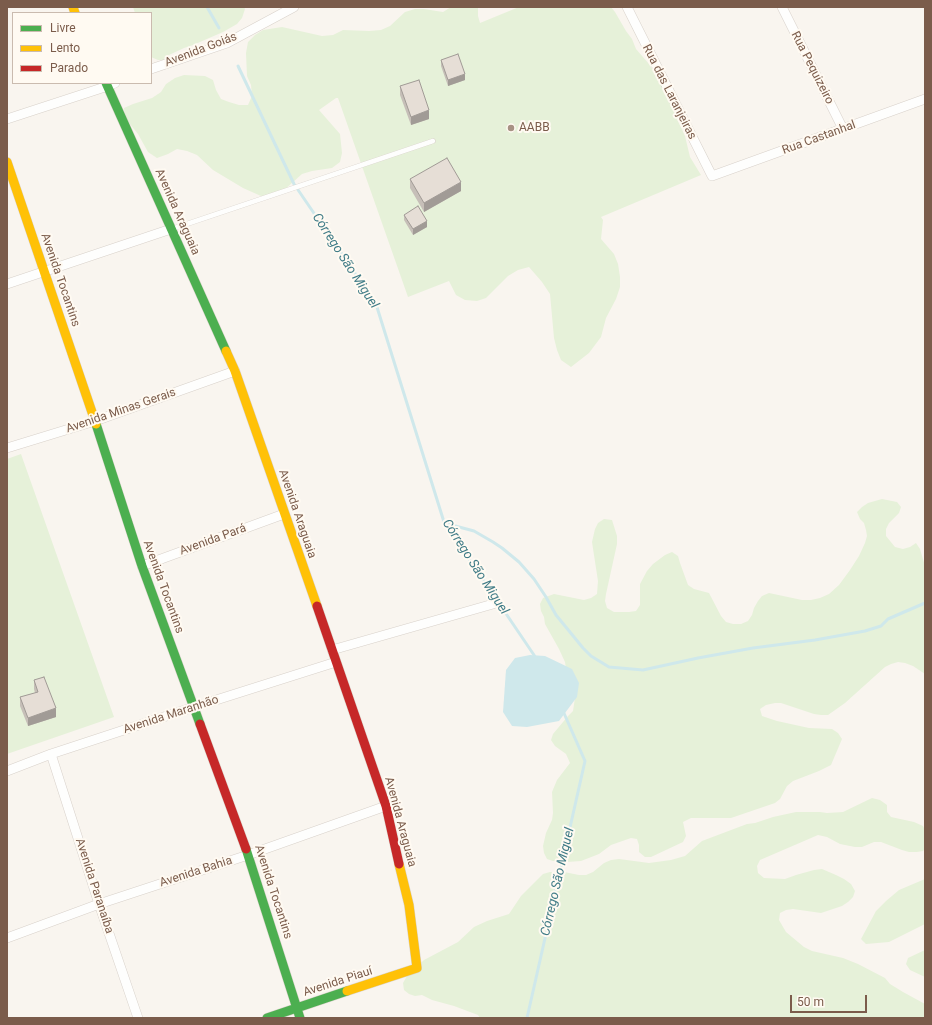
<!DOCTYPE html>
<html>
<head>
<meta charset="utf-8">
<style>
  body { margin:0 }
  #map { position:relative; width:932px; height:1025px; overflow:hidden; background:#f9f5ef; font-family:Roboto,sans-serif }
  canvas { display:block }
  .frame { position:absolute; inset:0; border:8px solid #7b5c4b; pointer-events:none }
  .legend { position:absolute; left:12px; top:12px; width:140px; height:72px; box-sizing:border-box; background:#fffaf2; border:1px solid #cabbaf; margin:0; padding:5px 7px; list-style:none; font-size:12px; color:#7b5c4b }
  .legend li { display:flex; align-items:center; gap:8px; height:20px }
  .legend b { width:20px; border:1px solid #cabbaf }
  .scale { position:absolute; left:790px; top:995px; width:77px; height:18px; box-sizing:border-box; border:2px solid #7b5c4b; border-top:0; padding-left:5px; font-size:12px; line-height:14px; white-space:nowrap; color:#7b5c4b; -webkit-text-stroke:3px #fffaf2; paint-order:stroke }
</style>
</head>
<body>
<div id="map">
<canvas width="932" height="1025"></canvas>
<div class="frame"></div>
<ul class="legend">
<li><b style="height:5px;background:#4caf50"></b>Livre</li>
<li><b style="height:5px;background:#ffc107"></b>Lento</li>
<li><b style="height:5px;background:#c62828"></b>Parado</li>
</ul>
<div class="scale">50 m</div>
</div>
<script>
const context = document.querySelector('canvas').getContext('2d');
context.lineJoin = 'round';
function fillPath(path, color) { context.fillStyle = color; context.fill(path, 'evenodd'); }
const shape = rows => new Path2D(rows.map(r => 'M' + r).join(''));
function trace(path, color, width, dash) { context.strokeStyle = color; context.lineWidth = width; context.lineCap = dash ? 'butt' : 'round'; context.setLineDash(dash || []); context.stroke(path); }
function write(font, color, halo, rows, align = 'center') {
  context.font = font + ' Roboto,sans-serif'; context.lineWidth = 4; context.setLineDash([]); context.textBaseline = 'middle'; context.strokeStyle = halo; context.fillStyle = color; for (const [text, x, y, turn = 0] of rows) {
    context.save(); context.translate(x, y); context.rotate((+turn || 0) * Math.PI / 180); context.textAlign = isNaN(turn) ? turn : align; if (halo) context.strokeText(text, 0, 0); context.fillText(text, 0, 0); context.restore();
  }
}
fillPath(shape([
  [133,7,244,7,245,9,242,18,237,24,223,32,193,45,184,48,169,55,163,60,158,60,151,57,151,13,135,13],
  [451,7,478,7,478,16,480,23,519,7,611,7,615,12,626,31,632,39,636,49,649,64,668,91,675,108,677,119,685,136,690,157,701,175,601,217,603,220,601,239,614,254,618,264,620,277,620,287,616,299,606,318,601,337,589,353,571,367,561,360,557,350,554,338,550,294,542,282,529,267,518,270,508,276,486,298,477,301,465,300,456,295,449,281,408,297,338,98,336,98,319,110,340,134,342,153,340,162,332,168,312,171,302,174,282,192,274,197,261,196,243,188,213,170,197,155,187,151,177,149,168,154,157,158,148,152,138,134,125,118,124,108,133,104,152,98,161,92,166,84,175,78,184,75,205,76,213,80,216,90,221,99,229,102,239,105,248,105,252,96,251,85,247,76,246,53,248,42,255,35,263,30,282,27,322,36,333,35,343,30,369,31,381,30,390,26,405,12,415,9,424,9,443,12],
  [21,454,114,717,7,754,7,459],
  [882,499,897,502,901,507,899,513,889,523,886,529,886,536,895,547,903,549,910,547,916,543,920,549,925,566,925,674,913,666,905,663,898,662,891,664,885,667,845,703,828,715,821,715,814,714,781,703,775,703,766,705,760,709,762,716,777,721,809,728,832,729,838,733,842,739,831,765,819,771,793,781,787,786,780,799,775,803,731,818,691,818,683,822,686,836,683,842,651,857,645,857,639,852,639,845,637,839,631,838,611,845,599,854,581,861,567,862,553,861,547,859,544,853,543,846,546,833,552,820,553,813,552,792,557,780,570,763,566,754,555,746,551,740,553,734,568,716,573,711,576,691,566,669,565,662,559,649,545,624,544,617,541,611,540,604,543,598,554,594,584,600,591,598,597,594,598,581,592,542,595,529,598,523,604,519,612,520,617,536,617,544,606,594,605,601,607,608,614,612,629,612,636,611,640,605,640,584,647,571,653,564,665,555,672,552,678,556,680,563,688,585,694,589,709,593,721,616,726,622,733,624,741,624,748,621,752,615,754,608,758,601,762,596,769,593,802,600,811,600,820,598,829,594,839,585,850,570,859,556,865,543,867,536,866,530,864,523,860,519,857,512,862,507,868,503],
  [872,798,880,800,887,805,887,812,891,817,914,822,923,826,925,830,925,849,923,851,917,852,909,852,902,850,881,842,874,842,862,847,855,847,840,844,827,837,818,835,760,860,757,866,758,873,764,878,785,879,796,875,814,870,822,869,836,875,844,879,851,884,855,891,853,897,848,902,842,906,821,913,793,909,786,910,780,913,779,920,786,932,804,947,812,951,843,958,858,964,885,978,890,984,903,992,925,1004,925,1018,480,1018,478,1015,454,1006,432,1000,422,995,415,996,409,994,404,990,403,983,407,976,424,960,458,942,474,927,487,921,509,914,521,896,543,874,550,872,564,872,579,875,586,875,593,872,604,863,611,860,619,859,649,863,671,860,685,856,702,841,747,824,755,823,773,817,796,812,820,812,827,813,843,812],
  [925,879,925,924,889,942,866,944,861,939,876,911,886,901,899,890],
  [925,950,925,977,910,970,906,964,908,958]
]), '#e6f1d9');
fillPath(shape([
  [530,655,545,656,572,669,579,683,577,697,559,721,527,727,512,726,503,712,506,670,515,658]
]), '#cfe8eb');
trace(shape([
  [207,7,219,28],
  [238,66,294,184,376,304,444,522,536,658],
  [444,523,474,531,493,542,502,548,519,562,534,579,546,597,556,615,583,648,591,656,609,667,643,670,698,658,753,648,815,640,865,631,881,626,888,619,925,603],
  [527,1018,585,761,563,711]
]), '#cfe8eb', 3);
const lane = shape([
  [172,229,433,141]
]);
const street = shape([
  [627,7,712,176,925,99],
  [782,7,843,129],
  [151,69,227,43,294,7],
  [7,119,108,86,115,83],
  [7,284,171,229],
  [7,448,95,421,235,371],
  [142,566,284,514],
  [332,650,493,604],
  [51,754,99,904,138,1018],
  [7,771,51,754,194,707,336,662],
  [7,938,99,904,248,855,386,806]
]);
const fast = shape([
  [106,83,226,351],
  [96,424,142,566,200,724],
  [246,849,300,1018],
  [267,1018,347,991]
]);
const slow = shape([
  [73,7,75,13],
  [7,162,96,424],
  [226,351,235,371,317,606],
  [347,991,417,968,409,905,399,864]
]);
const jam = shape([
  [317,606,386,806,399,864],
  [200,724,246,849]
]);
trace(lane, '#d8d1ca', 5.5);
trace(street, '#d8d1ca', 10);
trace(fast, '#d9d2ca', 10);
trace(slow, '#d9d2ca', 10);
trace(jam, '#d9d2ca', 10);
trace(lane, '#fefefd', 4.5);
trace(street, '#fefefd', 9);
trace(fast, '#4caf50', 9);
trace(slow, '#ffc107', 9);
trace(jam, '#c62828', 9);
fillPath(shape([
  [441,60,465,80,448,86,441,66],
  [400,86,429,119,411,125,400,95],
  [410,179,461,191,424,212,410,188],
  [404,215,427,227,413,235,404,220],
  [34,680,56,717,28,726,20,706,20,697,35,693,34,689]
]), '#c6bfb8');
fillPath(shape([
  [465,74,465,80,448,86,448,80],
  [429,110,429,119,411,125,411,117],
  [461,182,461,191,424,212,424,203],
  [427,221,427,227,413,235,413,229],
  [56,708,56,717,28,726,28,718]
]), '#a19b96');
const building = shape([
  [458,54,465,74,448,80,441,60,458,54],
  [419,80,429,110,411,117,400,86,419,80],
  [447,158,461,182,424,203,410,179,447,158],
  [418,206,427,221,413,229,404,215,418,206],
  [44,677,56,708,28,718,20,697,38,692,34,680,44,677]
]);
fillPath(building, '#e6ded6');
trace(building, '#a19b96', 1);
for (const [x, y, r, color] of [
  [511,128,4,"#a79284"]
]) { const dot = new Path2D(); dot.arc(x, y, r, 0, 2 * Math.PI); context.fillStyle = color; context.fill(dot); trace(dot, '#fffaf2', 1.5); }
write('12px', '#7b5c4b', '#fffaf2', [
  ["Avenida Goiás",201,50,-21],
  ["Rua Pequizeiro",812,68,63],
  ["Rua das Laranjeiras",669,92,63],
  ["Rua Castanhal",819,138,-20],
  ["Avenida Araguaia",177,212,66],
  ["Avenida Tocantins",60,280,71],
  ["Avenida Minas Gerais",121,411,-19],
  ["Avenida Araguaia",297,514,71],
  ["Avenida Pará",213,540,-20],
  ["Avenida Tocantins",163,587,70],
  ["Avenida Maranhão",171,715,-18],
  ["Avenida Araguaia",400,822,75],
  ["Avenida Bahia",196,872,-18],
  ["Avenida Paranaíba",94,886,72],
  ["Avenida Tocantins",273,892,72],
  ["Avenida Piauí",338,982,-18]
]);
write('12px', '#7b5c4b', '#fffaf2', [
  ["AABB",519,128]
], 'left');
write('italic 13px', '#407c87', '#fffaf2', [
  ["Córrego São Miguel",345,261,57],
  ["Córrego São Miguel",475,567,57],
  ["Córrego São Miguel",558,882,-77]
]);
</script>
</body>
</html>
